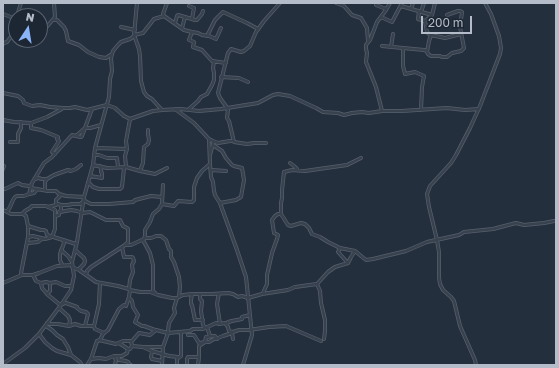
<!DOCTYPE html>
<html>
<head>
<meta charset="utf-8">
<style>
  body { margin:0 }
  #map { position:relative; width:559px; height:368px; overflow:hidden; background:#242f3e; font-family:"Golos Text",sans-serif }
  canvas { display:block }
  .frame { position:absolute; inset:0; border:4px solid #b4bcc9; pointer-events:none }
  .north { position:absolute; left:8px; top:8px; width:40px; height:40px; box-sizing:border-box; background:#1d2633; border:1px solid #59626f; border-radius:50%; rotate:12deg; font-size:11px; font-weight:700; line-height:16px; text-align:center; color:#b4bcc9 }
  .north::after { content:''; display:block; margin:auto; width:14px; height:18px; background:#8ab4f8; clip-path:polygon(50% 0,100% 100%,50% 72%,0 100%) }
  .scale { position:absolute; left:421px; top:16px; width:51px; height:18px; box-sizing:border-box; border:2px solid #b4bcc9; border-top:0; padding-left:5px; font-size:12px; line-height:14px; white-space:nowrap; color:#b4bcc9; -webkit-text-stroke:3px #1d2633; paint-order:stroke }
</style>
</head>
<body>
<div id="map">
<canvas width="559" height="368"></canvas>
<div class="frame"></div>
<div class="north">N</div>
<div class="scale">200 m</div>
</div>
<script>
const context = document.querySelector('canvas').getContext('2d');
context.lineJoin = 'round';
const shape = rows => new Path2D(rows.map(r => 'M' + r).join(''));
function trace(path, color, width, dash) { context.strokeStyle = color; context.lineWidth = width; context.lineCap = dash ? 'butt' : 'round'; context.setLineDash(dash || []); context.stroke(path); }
const minor = shape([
  [137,3,134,35,139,49,140,56,141,81,144,92,147,96,152,99,162,110,180,109,199,111,221,109,258,103,273,95,278,94,290,96,316,108,323,112,338,113,344,115,352,113,362,112,369,113,382,111,402,111,447,108,465,110,479,109],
  [336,3,344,6,352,15,361,18,367,28,368,41],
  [377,3,376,5,386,9],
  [189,6,194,8,192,19],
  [401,6,432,15,435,3],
  [411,9,413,3],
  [419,11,418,19,425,21],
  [421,12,424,3],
  [3,14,16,19],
  [17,16,21,3],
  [164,16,163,14,167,3],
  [381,17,392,22,402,3],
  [53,20,57,20,64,27,66,31,68,41,79,45,88,52,99,57,106,58,112,54],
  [175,23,177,16,178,15,185,17],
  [121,27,135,30],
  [182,28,185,17,195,20,197,20,202,14,203,11],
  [40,32,45,29,55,17,54,3],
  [192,32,189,40,194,42,193,47,202,50,212,61,226,63],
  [431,35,429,34,427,32,425,21,432,15],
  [207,36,215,20,223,12,247,23,258,29],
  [3,44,4,43,7,42,16,30],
  [382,46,424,50,427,51,428,54,431,56,440,56,442,57,447,57,452,53,461,51,464,48,460,27,462,12,460,11,458,11,447,15],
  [391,47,393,34],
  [403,49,403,66,405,74,415,72,424,76,422,87,421,110],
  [427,52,429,41,431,35,445,38,461,34],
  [221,77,239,78,248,82],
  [3,93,18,96,23,100,24,103,32,106,40,105,50,107,63,108],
  [188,110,198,101,201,97,207,94,212,85,214,80,214,73,213,68,214,61],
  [382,111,376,87,366,62,367,53,366,49,366,45,370,40,377,22,386,10,390,3],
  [3,120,14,122,31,123,47,117,60,110,63,108,70,108,75,107,87,110,107,105,115,108,124,116,130,119,153,111,162,110],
  [31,123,31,128,41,130,58,137,57,139,59,141,52,152,55,154],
  [76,136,81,137,82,136,92,109],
  [209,139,213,141,213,144,210,155],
  [213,141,218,143,230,141,233,141],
  [10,142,18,142,18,134,21,128,21,122],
  [266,143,254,143,247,144,234,142,229,121,227,118,228,109,220,98,218,93,228,53,231,49,241,52,244,51,250,46,256,32,264,21,280,3],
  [95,148,127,149,126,141,130,119],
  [94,155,99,155,107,158,117,158,118,167],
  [290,163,294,166,297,169],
  [210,164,211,177,213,182,214,191,215,195,220,203,236,200,241,197,244,180,242,168,234,166,232,165,226,158,222,151,213,145],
  [93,165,107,168,126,167,140,171,155,174,167,168],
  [126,167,125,156,127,149],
  [3,169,4,166],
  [211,170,226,171],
  [140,171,143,163,144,147,148,144,149,140,148,134,148,130],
  [90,176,102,178,102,173,101,172,101,169,100,166],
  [35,179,38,178,42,179,47,179],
  [88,182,93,187,99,189,120,189,122,187,124,168],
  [31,188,48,191,56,191,59,194,66,196,84,197],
  [3,189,5,189,18,183,22,185,29,186,31,185],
  [44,190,45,189,45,182,47,179,54,175,68,170,71,171,76,169,81,165],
  [29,194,34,193,37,189],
  [84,199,85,201,91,204,109,204,133,202,135,200,151,196,162,197],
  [220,203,237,250,246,277,252,335,243,365],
  [162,204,163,185],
  [61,205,68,205,72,204,80,204,83,202],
  [48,207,56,205,56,200,61,195],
  [3,210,11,214,23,214,26,216,28,226,28,237,21,273,22,275],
  [7,212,10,207,13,200,15,197,17,196,24,196,29,194,32,183,44,163,52,157,72,135,76,136,85,128,90,128,101,125],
  [60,212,71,210,77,211,82,213,90,212,106,220,120,220,123,226,127,228,128,229,128,242,125,245],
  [22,214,25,211,30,208,32,206,46,206,55,210,55,229,52,237,45,239,33,236,28,237],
  [55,216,59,215,59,212,60,212,61,209,61,205,58,204,56,205],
  [28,226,41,230,44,230,46,231,47,235,76,244],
  [145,238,151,238,156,236,161,236,166,240,169,249,171,251,171,257,174,262,179,277,180,287,179,297],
  [143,240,150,253,153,265,153,291,156,294],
  [28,243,38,242,42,239],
  [122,247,124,257,132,257,133,258,134,261,132,265,133,272,130,280,129,289],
  [340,248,338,252,348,263],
  [61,250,68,256,72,262],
  [75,250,84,258,85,261,84,264,79,269],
  [355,251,340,248,328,242,320,237,312,234,309,228,305,224,301,223,291,226,288,225,281,214,281,203,282,198,282,190,284,172,292,170,305,171,347,165,361,158],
  [62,265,60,260,60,254,64,243,63,240],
  [72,267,79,270,96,282,118,286,129,289,130,290,140,292,150,292,158,295,172,298,177,298,183,295,192,294,212,294,228,293,233,294,238,297,242,296,248,298,262,294,288,290,295,287,317,284,328,272,335,267,348,263,351,257,355,251,366,260,373,259,406,251,427,242,459,235,464,232,493,229,516,223,524,225,544,223,554,221],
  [33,275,36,281,41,283,42,288,48,295,59,304,61,305,65,303,66,303,77,307,77,308,81,311,86,312,88,314,85,326],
  [86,275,87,271,91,267,122,247,125,245,131,245,144,239,145,236,145,230,150,222,153,214,159,209,162,204,174,206,178,201,192,202,194,200,194,187,197,178,202,171,210,164,209,139,194,123,175,109],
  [3,283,22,275,33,275,39,273,57,266,72,265],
  [41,283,46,282,50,283,50,291,47,294],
  [50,283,56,282,65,286,72,286],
  [317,284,320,291,321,303,325,320,325,331,324,339],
  [263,293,267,284,267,275,272,253,277,239,278,235,274,233,272,220,275,216,278,214,281,214],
  [192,294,191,300,191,304,192,305,195,320,203,320],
  [200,294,200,299,202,301,201,311,203,325,205,328],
  [219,294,218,298,217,304,220,324],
  [129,298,132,301,133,307,138,315,135,322,142,326,144,326,155,330],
  [47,323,50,324,58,324,69,326,70,320,68,316,59,308],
  [227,325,228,322,232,321,242,319,242,317,250,315],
  [46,326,52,330,57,335,63,339,68,347,71,355,80,362,82,365],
  [69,326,75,324,81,326,94,326,99,304,100,283],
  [94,327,95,329,104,333],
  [207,327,210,336],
  [232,333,233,339],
  [39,334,45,342,52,348,57,351,71,355],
  [188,335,194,335,199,343,200,343,205,342,209,342,214,339,218,338,223,336,232,333,233,332],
  [99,340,116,344,123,341,132,341,139,333,150,335,156,330,168,333,168,331,169,323,175,313,174,308,177,298],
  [119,343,128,349],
  [132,346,143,347,152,351,151,357,152,359,162,361],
  [144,347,163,347],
  [152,351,169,356,178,357],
  [114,356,116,360,115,365],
  [118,356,119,360,126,361,128,362,129,364,131,365],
  [91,359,99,358,106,359,114,356,122,356,127,353,128,349,130,349,132,346,131,341],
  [3,364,25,348,39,334,61,305,71,290,74,276,72,262,77,242,84,197,93,165,95,148,109,97,110,79,112,71,111,58,113,51,118,45,121,42,130,39,133,37,134,35,143,33,154,19,164,16,184,30,192,32,198,33,202,35,209,36,216,39,221,28],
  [87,365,91,359,97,341,100,340,103,334,108,330,119,309,124,305,126,306,129,297,130,290],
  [162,365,163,347,168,333,190,331,193,329,203,329,216,323,219,324,225,323,228,327,229,331,233,332,239,330,249,330,269,327,286,326,321,341],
  [177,365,177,359,181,356,181,332],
  [187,365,187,359,188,357,199,357],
  [198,365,199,357,199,346,205,342,206,337,213,336,215,336,217,339],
  [476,365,475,360,460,326,454,301,451,297,443,290,440,284,439,278,439,252,437,240,429,207,427,194,430,186,451,163,456,155,470,128,480,106,500,54,501,48,499,36,491,14,485,3]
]);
trace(minor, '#565f6c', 4);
trace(minor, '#38414e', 2.5);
</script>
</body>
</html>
